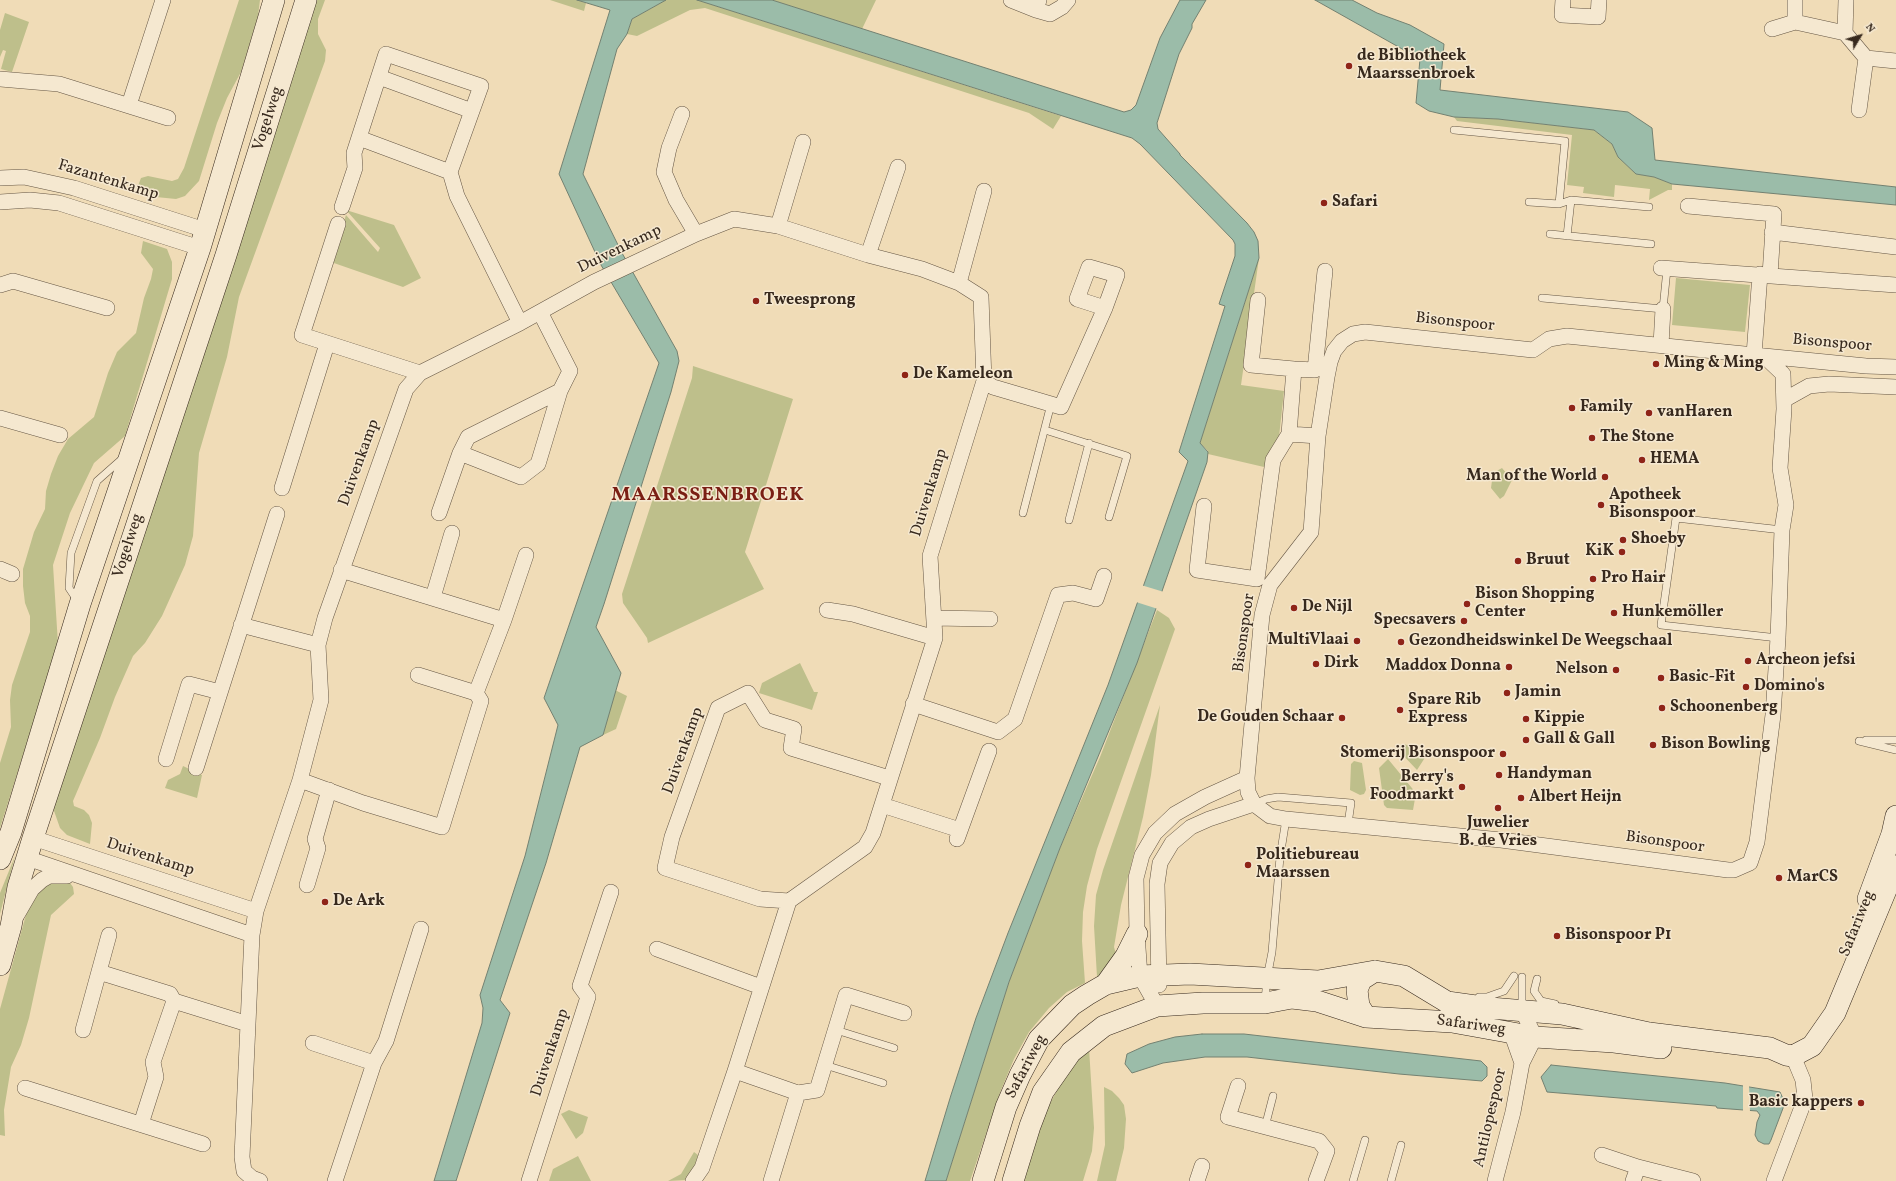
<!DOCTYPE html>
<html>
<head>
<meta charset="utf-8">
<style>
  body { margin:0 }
  #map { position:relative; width:1896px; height:1181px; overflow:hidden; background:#f0dcb7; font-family:Vollkorn,serif }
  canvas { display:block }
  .north { position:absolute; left:1840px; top:16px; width:40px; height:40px; -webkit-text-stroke:3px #f5e8d0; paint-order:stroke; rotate:52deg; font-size:11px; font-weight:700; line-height:16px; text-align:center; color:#37291d }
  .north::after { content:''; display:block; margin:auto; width:14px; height:18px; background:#37291d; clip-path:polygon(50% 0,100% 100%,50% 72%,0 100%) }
</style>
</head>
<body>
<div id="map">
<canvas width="1896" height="1181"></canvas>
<div class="north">N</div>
</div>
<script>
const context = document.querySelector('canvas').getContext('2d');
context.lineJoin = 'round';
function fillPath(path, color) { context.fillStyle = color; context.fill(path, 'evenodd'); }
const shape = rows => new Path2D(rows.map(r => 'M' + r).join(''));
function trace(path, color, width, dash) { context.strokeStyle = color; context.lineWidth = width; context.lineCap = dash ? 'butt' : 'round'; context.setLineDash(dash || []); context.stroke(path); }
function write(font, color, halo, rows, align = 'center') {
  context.font = font + ' Vollkorn,serif'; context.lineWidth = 3; context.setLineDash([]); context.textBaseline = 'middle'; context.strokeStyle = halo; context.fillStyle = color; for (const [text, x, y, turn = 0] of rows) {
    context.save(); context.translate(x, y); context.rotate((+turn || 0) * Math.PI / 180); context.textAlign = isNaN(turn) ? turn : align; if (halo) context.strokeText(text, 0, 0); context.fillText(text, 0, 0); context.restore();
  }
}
fillPath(shape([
  [239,0,260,0,258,16,241,72,227,98,217,123,199,181,185,196,176,199,156,197,136,191,141,178,148,176,172,181,178,179,184,168],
  [310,0,325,0,318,19,318,34,326,50,325,61,239,297,227,357,199,453,193,536,185,565,162,616,145,643,133,656,115,697,100,738,73,801,74,806,84,810,89,815,92,823,90,844,67,835,60,828,53,808],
  [550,0,577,0,586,3,584,11],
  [666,0,697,0,1061,116,1053,129,1029,113,705,8,690,10,637,36,627,34,632,19],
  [772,0,876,0,862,29],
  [5,13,29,22,12,72,1,69,6,51,3,50,0,57,0,30],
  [1454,117,1498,119,1594,130,1612,144,1618,157,1636,174,1654,177,1672,184,1672,190,1668,190,1649,200,1650,189,1615,185,1614,197,1583,193,1584,187,1567,185,1572,135,1457,121],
  [346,210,394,225,421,278,403,287,331,262,346,215,378,252,380,248],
  [143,241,167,249,172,262,172,279,125,436,94,463,70,513,53,565,58,644,0,828,0,763,11,727,10,700,12,685,30,632,30,616,25,603,23,586,23,569,34,532,45,509,46,491,51,474,58,456,68,439,94,417,108,373,117,352,136,333,144,298,151,279,153,269,141,253],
  [1259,258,1241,385,1284,391,1278,446,1264,467,1208,454,1208,451,1200,443],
  [1676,278,1750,285,1745,332,1672,325],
  [693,366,793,399,745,552,764,589,648,643,647,638,623,603,622,594,692,378],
  [1502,468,1512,480,1504,496,1500,499,1491,488,1493,473],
  [1157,610,1169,618,1175,629,1097,849,1087,886,1083,912,1082,941,1085,983,1067,992,1049,1008,1029,1032,1014,1059,1001,1090,970,1181,946,1181,1009,982,1060,848,1100,757],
  [800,663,814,692,818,692,812,710,759,693,762,683],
  [615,690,627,696,616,729,603,735],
  [1160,705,1151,775,1143,817,1121,905,1114,947,1117,958,1097,977,1094,926,1096,895,1103,870],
  [1404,744,1424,751,1426,756,1417,770,1400,752,1399,748],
  [1388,759,1416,793,1413,810,1387,808,1384,805,1379,768],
  [1354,761,1362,763,1366,790,1364,794,1360,795,1350,790,1351,764],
  [183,766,202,775,197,798,165,788,168,780,180,774],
  [15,856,0,914,0,893],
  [67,879,73,887,74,894,51,915,29,1018,21,1045,11,1067,4,1110,5,1136,0,1135,0,1009,32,893,46,881],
  [1089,1048,1094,1128,1092,1151,1083,1181,1022,1181,1037,1133,1049,1105,1068,1071],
  [1104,1087,1112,1091,1119,1098,1124,1105,1126,1119,1124,1148,1116,1181,1097,1181,1105,1145],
  [569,1110,588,1117,583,1133,576,1139,561,1114],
  [694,1152,698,1155,697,1162,686,1180,668,1181,681,1174],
  [578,1156,591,1181,549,1181,553,1169]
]), '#bebf8b');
const water = shape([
  [577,0,666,0,632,19,627,34,617,49,583,174,622,253,677,351,679,361,671,392,604,604,596,627,621,673,603,735,580,747,546,863,500,1000,510,1013,456,1181,434,1181,482,1023,483,1008,480,995,525,856,558,725,544,698,659,363,601,265,559,174,610,10,577,0],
  [697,0,772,0,1124,112,1131,110,1136,105,1160,38,1180,0,1206,0,1192,24,1192,28,1179,54,1157,123,1158,129,1180,154,1180,155,1247,223,1254,232,1258,241,1259,258,1200,443,1208,452,1207,462,1137,663,1060,848,1009,982,946,1181,925,1181,951,1095,976,1018,1008,933,1108,685,1188,461,1179,452,1225,306,1219,304,1235,256,1235,244,1233,240,1140,144,1132,138,697,0],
  [1315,0,1352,0,1377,13,1410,25,1444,44,1440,90,1628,112,1652,128,1655,160,1896,187,1896,205,1672,184,1654,177,1636,174,1618,157,1612,144,1594,130,1498,119,1454,117,1429,111,1416,103,1420,59,1315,0],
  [1202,1034,1244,1034,1481,1061,1487,1067,1487,1076,1482,1081,1399,1074,1247,1057,1205,1057,1163,1063,1132,1073,1125,1064,1127,1054,1149,1044,1175,1037,1202,1034],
  [1551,1065,1725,1083,1780,1092,1785,1103,1771,1140,1769,1144,1764,1144,1758,1141,1755,1135,1757,1122,1760,1115,1757,1111,1717,1108,1716,1106,1547,1092,1541,1077,1551,1065]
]);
fillPath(water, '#9bbca9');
trace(water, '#738171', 1);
fillPath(shape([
  [1141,585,1164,592,1158,609,1136,602],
  [1743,1084,1749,1085,1750,1112,1743,1112]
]), '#f0dcb7');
const lane = shape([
  [1454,130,1565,141,1559,204,1571,200,1649,207],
  [1529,202,1559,204],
  [1550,234,1651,244],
  [1567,236,1571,200],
  [1542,298,1663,309,1667,269],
  [1045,430,1127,456,1109,517],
  [1023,513,1051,404],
  [1069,520,1089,443],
  [77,600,69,588,71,553,97,481,123,458],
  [1778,638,1661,625,1676,518,1782,530],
  [1866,740,1896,740],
  [1859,741,1896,750],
  [1254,804,1266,799,1278,797,1351,803,1348,824],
  [1522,977,1522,1009],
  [1537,979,1534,991,1541,1001,1555,1004],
  [1479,997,1487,997,1504,991,1514,976],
  [1265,1001,1267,978,1272,952,1280,857,1286,819],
  [836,1030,894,1048],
  [825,1065,883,1083],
  [1265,1127,1273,1096],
  [1353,1181,1365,1140],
  [1391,1181,1401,1145]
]);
const street = shape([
  [1011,0,1036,10,1039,0],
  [1563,0,1562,15,1598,17,1599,0],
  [1795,0,1795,22,1845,33],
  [1846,0,1845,33,1866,58,1859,110],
  [1036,10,1050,14,1062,7,1068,0],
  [1772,29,1795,22],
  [1866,58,1896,61],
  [379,77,472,111],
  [0,79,59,84,168,118],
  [129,105,163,0],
  [682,114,669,148,664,172,676,200,696,234],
  [359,138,450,172],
  [0,178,24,177,74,188,205,230],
  [0,202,30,200,59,203,200,248],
  [1688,206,1774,214,1770,275],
  [342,207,355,168,354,153,386,54,481,86,450,172,457,196,520,323],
  [338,224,302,335,420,373],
  [778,226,803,142],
  [1772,232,1896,247],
  [868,255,898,167],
  [1661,268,1896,285],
  [959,283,984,191],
  [0,285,13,281,107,308],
  [1258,300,1251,365,1294,369],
  [1661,345,1663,309],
  [1754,355,1760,274],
  [1764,356,1783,374,1784,409,1780,468,1786,505,1782,530,1778,638,1773,715,1757,842,1750,863,1734,870,1728,870,1501,840,1286,819,1270,816,1254,804,1248,792,1247,778,1262,615,1270,585,1311,532,1318,436,1327,377,1330,362,1334,351,1342,341,1353,334,1365,332,1533,350,1549,339,1567,336,1754,355,1764,356,1866,366,1896,367],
  [984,381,993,387,1061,407,1105,308,1117,275,1089,267,1077,299,1105,308],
  [1784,400,1809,386,1829,384,1896,387],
  [0,418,60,435],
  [1289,434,1318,436],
  [460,453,521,477,538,464,560,391,570,371,540,312],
  [282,488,327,344],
  [1204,506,1197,570,1257,579,1273,460,1289,434,1294,369,1315,370,1325,271],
  [439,513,460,453,468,437,560,391],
  [0,569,12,574],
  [341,570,504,620],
  [433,597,452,533],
  [827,610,853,614,935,638],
  [934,618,990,619],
  [241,625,318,645],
  [418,675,476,693],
  [913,704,998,732,1015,719,1058,595,1073,593,1096,599,1104,576],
  [166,759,189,684,220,692],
  [196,768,277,514],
  [300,780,363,803,442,827,481,701,476,693,504,620,526,555],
  [882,805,960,830],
  [33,838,256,911],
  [957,839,989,751],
  [27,858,252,935],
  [307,885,318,848,315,839,329,790],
  [789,901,760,899,665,868,672,837,718,708,748,693,765,720,794,729,791,748,889,778],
  [17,915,32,889,42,880,49,876,67,876],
  [657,949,761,987],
  [99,972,170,994,174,1001,248,1024],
  [1159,985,1157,884,1160,863,1172,843,1191,827,1209,819,1254,804],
  [1157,1006,1140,976,1137,934,1136,878,1142,855,1155,833,1175,814,1205,797,1247,778],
  [83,1030,109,935],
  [1511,1032,1522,1063],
  [313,1043,374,1063],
  [735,1071,798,1093,817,1090,846,995,904,1013],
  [1238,1086,1228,1117,1319,1141,1327,1151,1316,1181],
  [25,1088,203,1144],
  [141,1124,156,1077,153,1062,174,1001],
  [1602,1155,1638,1167,1693,1181],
  [260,1181,252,1178,244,1171,242,1157,252,935,256,911,300,780,321,700,318,645,325,618,406,389,420,373,520,323,594,282,696,234,734,219,778,226,868,255,922,269,959,283,981,297,984,381,930,556,935,638,873,833,865,847,789,901,735,1071,702,1168,693,1181],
  [335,1181,374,1063,386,1041,421,929],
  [529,1181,588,997,580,986,611,892],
  [771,1181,798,1093],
  [1197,1181,1202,1166],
  [1495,1181,1513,1112,1522,1063,1535,1037,1522,1010],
  [1633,1181,1638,1167],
  [1774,1181,1805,1099,1803,1080,1793,1056]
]);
const secondary = shape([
  [0,859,11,832,80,604,200,248,274,0],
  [1868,899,1892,834,1896,816],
  [0,965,11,926,18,887,33,838,226,255,306,0],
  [1106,984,1126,956,1137,934],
  [1366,1017,1359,1006,1357,990,1361,980,1375,971],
  [983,1181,1006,1107,1020,1075,1039,1039,1072,1005,1087,995,1106,984,1140,976,1190,974,1318,981,1375,971,1404,976,1447,1002,1490,1008,1562,1014,1649,1033,1770,1048,1786,1055,1793,1056,1812,1046,1835,1013,1896,866],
  [1013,1181,1030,1126,1043,1092,1071,1052,1104,1026,1157,1006,1203,1003,1265,1003,1292,998,1317,1001,1366,1017,1452,1022,1535,1037,1614,1042,1661,1048]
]);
trace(lane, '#655644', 8);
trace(street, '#655644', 16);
trace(secondary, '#37291d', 22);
trace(lane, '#f5e8d0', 7);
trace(street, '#f5e8d0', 15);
trace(secondary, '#f5e8d0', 21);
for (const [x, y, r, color] of [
  [1349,66,4,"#8f2418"],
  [1324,203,4,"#8f2418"],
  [756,301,4,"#8f2418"],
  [1656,364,4,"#8f2418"],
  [905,375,4,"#8f2418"],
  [1572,408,4,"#8f2418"],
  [1649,413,4,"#8f2418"],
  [1592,438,4,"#8f2418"],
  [1642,460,4,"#8f2418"],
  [1605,477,4,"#8f2418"],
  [1601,505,4,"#8f2418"],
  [1623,540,4,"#8f2418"],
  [1622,552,4,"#8f2418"],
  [1518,561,4,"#8f2418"],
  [1593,579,4,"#8f2418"],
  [1467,604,4,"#8f2418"],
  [1294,608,4,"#8f2418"],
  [1614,613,4,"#8f2418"],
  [1464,621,4,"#8f2418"],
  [1357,641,4,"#8f2418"],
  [1401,642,4,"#8f2418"],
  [1748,661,4,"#8f2418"],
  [1316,664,4,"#8f2418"],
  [1509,667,4,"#8f2418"],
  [1616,670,4,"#8f2418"],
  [1661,678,4,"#8f2418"],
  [1746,687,4,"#8f2418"],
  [1507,693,4,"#8f2418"],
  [1662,708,4,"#8f2418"],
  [1400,710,4,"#8f2418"],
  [1342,718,4,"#8f2418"],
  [1526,719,4,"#8f2418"],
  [1526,740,4,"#8f2418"],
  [1653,745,4,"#8f2418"],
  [1503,754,4,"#8f2418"],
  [1499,775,4,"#8f2418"],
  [1462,787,4,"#8f2418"],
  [1521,798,4,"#8f2418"],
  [1498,808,4,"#8f2418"],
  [1248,865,4,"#8f2418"],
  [1779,878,4,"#8f2418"],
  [325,902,4,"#8f2418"],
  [1557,936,4,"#8f2418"],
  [1861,1103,4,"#8f2418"]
]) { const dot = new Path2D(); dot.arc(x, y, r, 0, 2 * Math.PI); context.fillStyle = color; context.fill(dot); trace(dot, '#f5e8d0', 1.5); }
write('bold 16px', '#37291d', '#f5e8d0', [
  ["de Bibliotheek",1357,57],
  ["Maarssenbroek",1357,75],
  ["Safari",1332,203],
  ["Tweesprong",764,301],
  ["Ming & Ming",1664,364],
  ["De Kameleon",913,375],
  ["Family",1580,408],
  ["vanHaren",1657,413],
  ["The Stone",1600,438],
  ["HEMA",1650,460],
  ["Man of the World",1597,477,"right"],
  ["Apotheek",1609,496],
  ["Bisonspoor",1609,514],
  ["Shoeby",1631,540],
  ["KiK",1614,552,"right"],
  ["Bruut",1526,561],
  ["Pro Hair",1601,579],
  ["Bison Shopping",1475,595],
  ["Center",1475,613],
  ["De Nijl",1302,608],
  ["Hunkemöller",1622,613],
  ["Specsavers",1456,621,"right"],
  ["MultiVlaai",1349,641,"right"],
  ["Gezondheidswinkel De Weegschaal",1409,642],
  ["Archeon jefsi",1756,661],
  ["Dirk",1324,664],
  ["Maddox Donna",1501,667,"right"],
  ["Nelson",1608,670,"right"],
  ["Basic-Fit",1669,678],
  ["Domino's",1754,687],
  ["Jamin",1515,693],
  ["Spare Rib",1408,701],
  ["Express",1408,719],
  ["Schoonenberg",1670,708],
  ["De Gouden Schaar",1334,718,"right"],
  ["Kippie",1534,719],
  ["Gall & Gall",1534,740],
  ["Bison Bowling",1661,745],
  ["Stomerij Bisonspoor",1495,754,"right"],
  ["Handyman",1507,775],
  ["Berry's",1454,778,"right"],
  ["Foodmarkt",1454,796,"right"],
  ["Albert Heijn",1529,798],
  ["Juwelier",1498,824,"center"],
  ["B. de Vries",1498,842,"center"],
  ["Politiebureau",1256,856],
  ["Maarssen",1256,874],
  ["MarCS",1787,878],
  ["De Ark",333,902],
  ["Bisonspoor P1",1565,936],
  ["Basic kappers",1853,1103,"right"]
], 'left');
write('16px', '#37291d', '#f5e8d0', [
  ["Vogelweg",269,119,-72],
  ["Fazantenkamp",108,181,17],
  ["Duivenkamp",620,250,-26],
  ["Bisonspoor",1455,323,6],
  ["Bisonspoor",1832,344,5],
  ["Duivenkamp",360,463,-70],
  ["Duivenkamp",930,493,-73],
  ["Vogelweg",129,546,-72],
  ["Bisonspoor",1245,633,-82],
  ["Duivenkamp",684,751,-70],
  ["Bisonspoor",1665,843,8],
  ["Duivenkamp",150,858,18],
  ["Safariweg",1858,924,-68],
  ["Safariweg",1471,1026,8],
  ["Duivenkamp",551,1053,-72],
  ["Safariweg",1027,1067,-62],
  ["Antilopespoor",1491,1118,-77]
]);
context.letterSpacing = '1px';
write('bold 20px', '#7a1f14', '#f5e8d0', [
  ["MAARSSENBROEK",708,496]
]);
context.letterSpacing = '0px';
</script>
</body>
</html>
